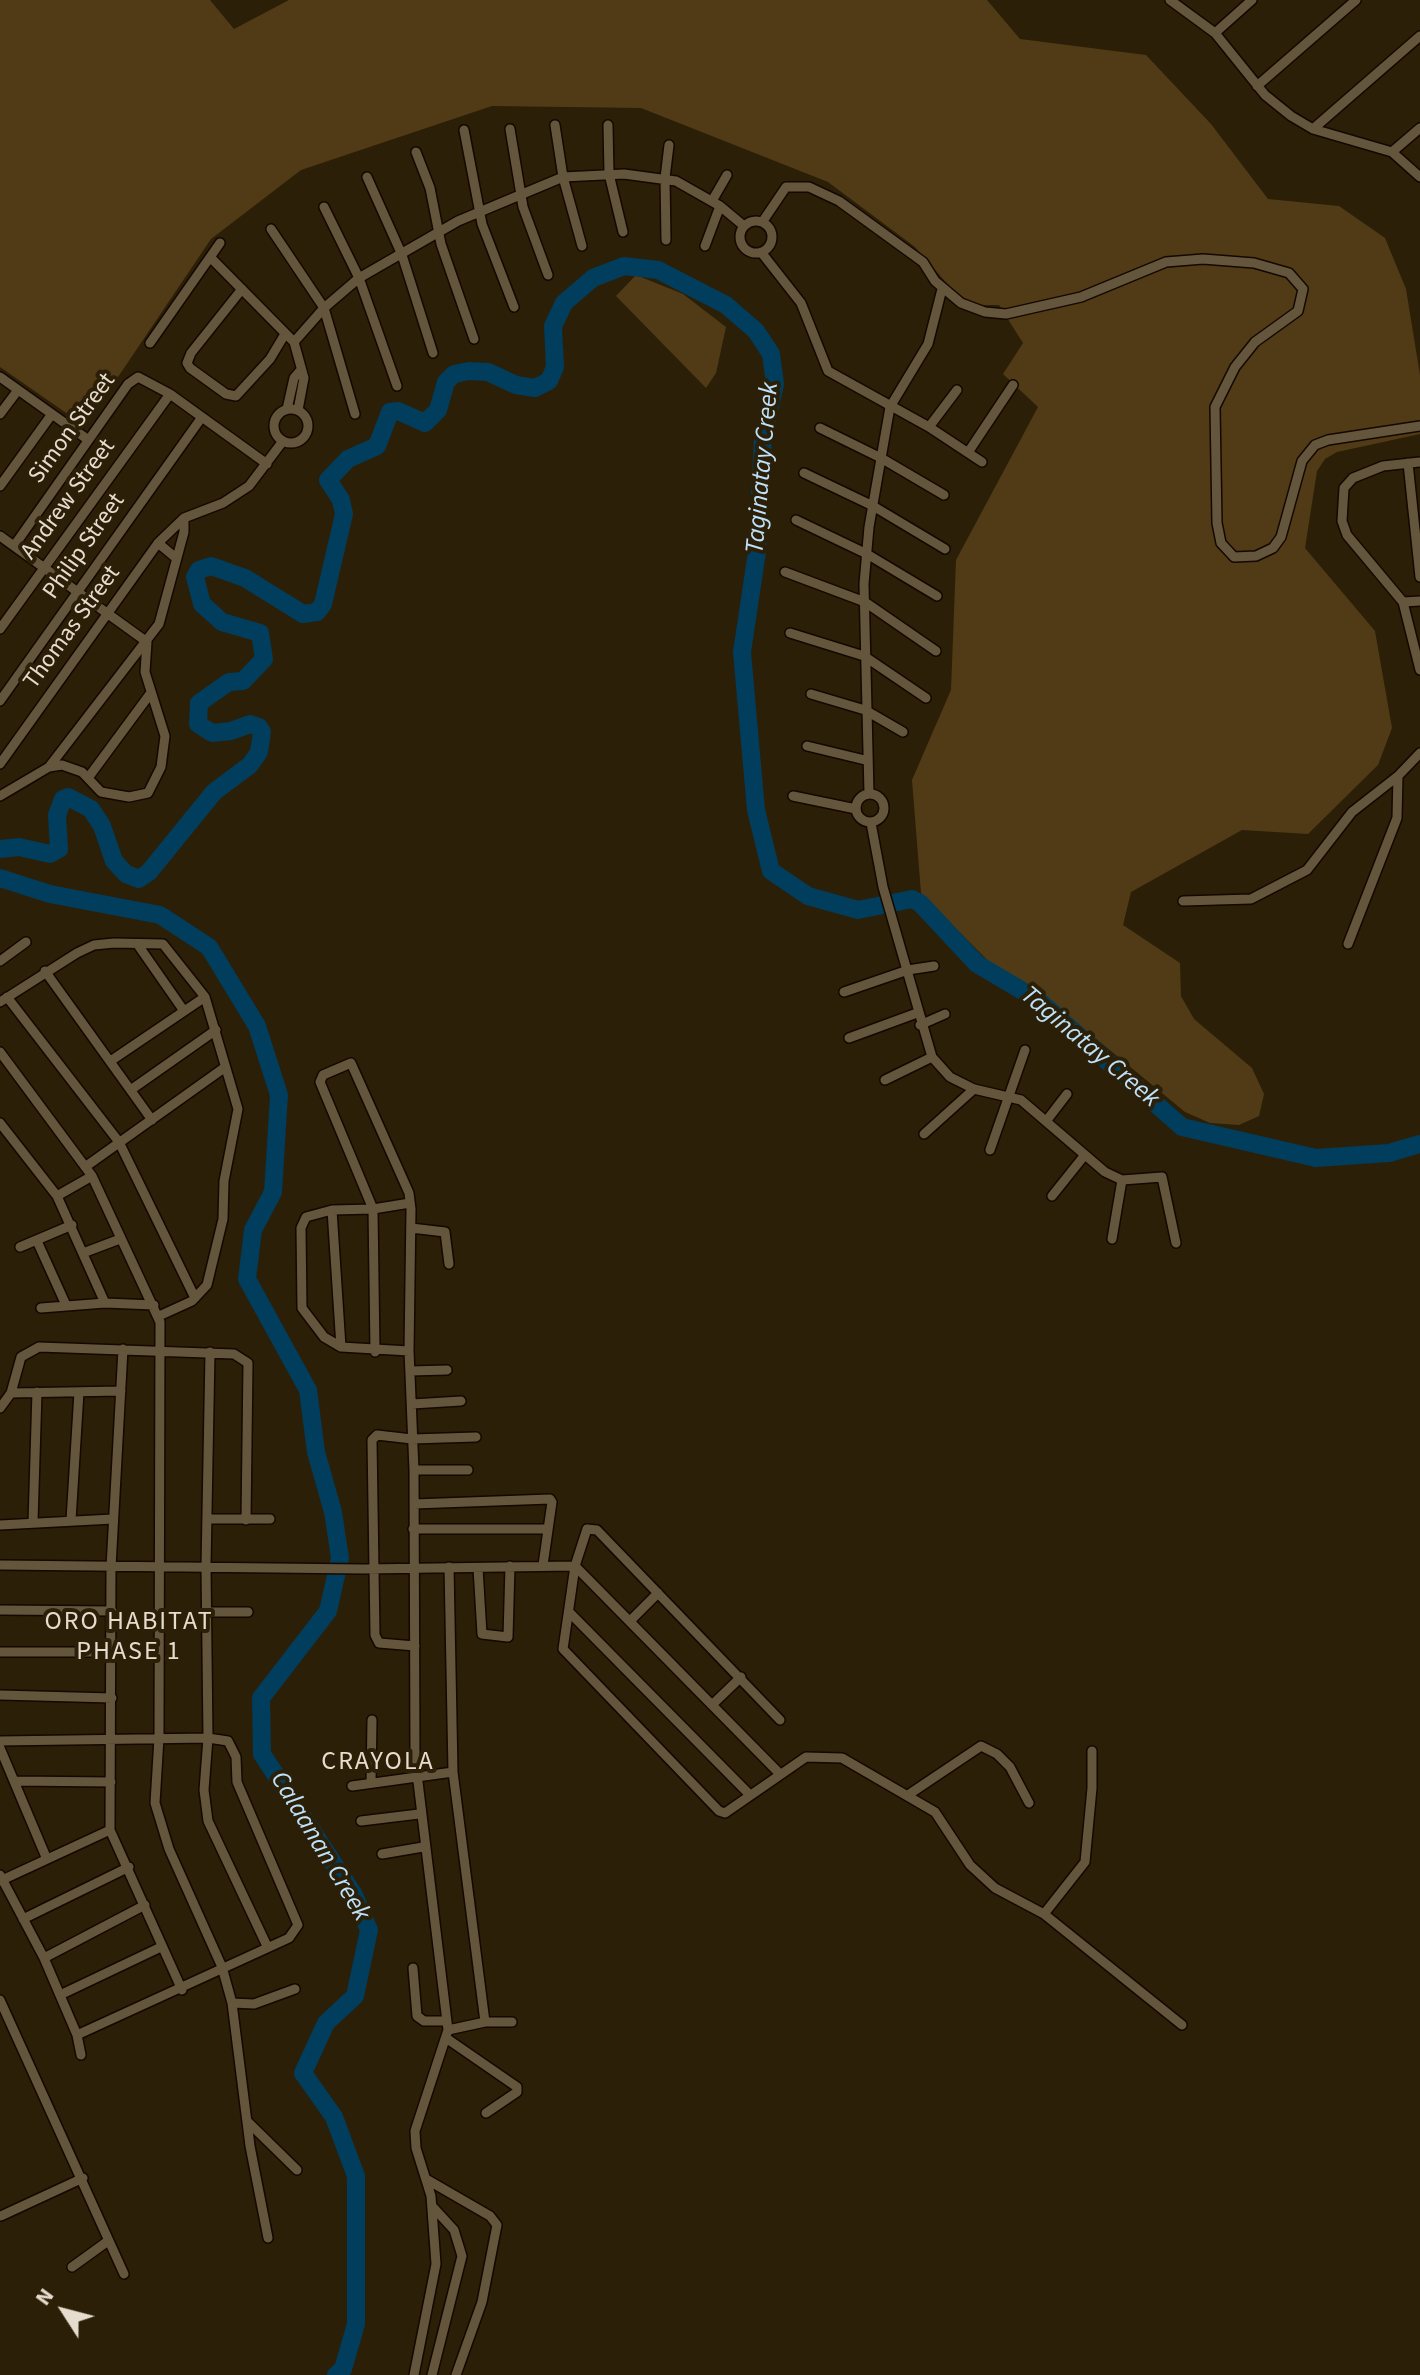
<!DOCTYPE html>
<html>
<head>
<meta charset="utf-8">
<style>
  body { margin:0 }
  #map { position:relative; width:1420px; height:2375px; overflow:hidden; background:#2c1f07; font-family:"Source Sans 3",sans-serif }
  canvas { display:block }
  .north { position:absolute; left:24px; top:2271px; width:80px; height:80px; -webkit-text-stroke:6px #2c1f07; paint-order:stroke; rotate:306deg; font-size:22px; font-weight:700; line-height:32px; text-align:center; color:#e6ddcf }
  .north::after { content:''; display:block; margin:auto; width:28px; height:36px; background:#e6ddcf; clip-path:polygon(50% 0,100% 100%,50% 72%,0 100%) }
</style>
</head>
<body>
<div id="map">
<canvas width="1420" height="2375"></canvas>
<div class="north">N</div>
</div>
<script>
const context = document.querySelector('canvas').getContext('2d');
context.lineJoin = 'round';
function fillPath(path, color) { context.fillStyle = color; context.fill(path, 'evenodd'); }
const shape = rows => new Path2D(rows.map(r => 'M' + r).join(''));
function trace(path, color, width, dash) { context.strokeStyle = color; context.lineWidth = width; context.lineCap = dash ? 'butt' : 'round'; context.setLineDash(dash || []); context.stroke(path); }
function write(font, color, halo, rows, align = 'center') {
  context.font = font + ' "Source Sans 3",sans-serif'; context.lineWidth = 8; context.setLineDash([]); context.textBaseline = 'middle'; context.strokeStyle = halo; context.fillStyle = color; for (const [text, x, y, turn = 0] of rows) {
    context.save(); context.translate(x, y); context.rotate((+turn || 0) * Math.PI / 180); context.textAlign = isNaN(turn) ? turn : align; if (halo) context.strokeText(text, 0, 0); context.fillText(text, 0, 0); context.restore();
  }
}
fillPath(shape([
  [0,0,210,0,234,29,289,0,987,0,1020,39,1146,55,1211,124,1268,199,1339,206,1385,238,1406,289,1420,375,1420,434,1337,452,1325,459,1317,471,1305,548,1375,631,1392,728,1378,765,1308,834,1242,830,1131,892,1123,925,1180,963,1181,996,1194,1019,1252,1068,1264,1094,1259,1116,1239,1125,1210,1123,1185,1112,1049,1000,995,968,921,893,912,780,951,690,956,560,1038,407,1003,374,1023,343,999,305,975,305,957,295,915,247,828,182,641,108,492,106,301,170,211,239,85,426,0,367],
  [636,275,683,294,726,327,716,373,706,388,616,296]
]), '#503b16');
trace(shape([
  [0,849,19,847,50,854,59,849,57,815,63,799,68,797,91,809,102,826,114,861,126,874,139,879,149,872,214,792,250,765,259,752,262,732,259,727,250,724,231,731,212,733,198,724,199,703,229,682,243,681,264,659,260,633,222,622,202,604,195,577,199,570,211,566,245,578,303,614,317,612,323,604,344,514,341,500,328,480,348,459,377,446,390,412,398,411,425,423,438,410,446,382,454,374,469,371,488,372,516,385,535,388,549,381,555,367,553,326,564,303,593,278,624,266,658,270,726,305,756,331,771,354,775,384,763,439,757,552,742,652,756,810,771,871,808,896,858,910,912,899,920,903,977,964,1038,1000,1182,1127,1316,1158,1389,1153,1420,1144],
  [0,878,50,894,160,915,209,947,257,1026,279,1095,273,1192,253,1230,247,1279,308,1390,316,1452,333,1512,340,1558,328,1611,261,1698,262,1754,354,1895,369,1930,355,1996,326,2023,303,2073,334,2117,356,2176,356,2324,343,2369,336,2375]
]), '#013d5c', 18);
const minor = shape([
  [1170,0,1215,33,1265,95,1291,116,1313,129,1392,152,1420,177],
  [1215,33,1252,0],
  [1257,86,1356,0],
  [555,125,563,177,582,246],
  [608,125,609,174,623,232],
  [510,129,523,207,548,275],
  [1313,129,1420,36],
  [464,130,482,224,514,307],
  [416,152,430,188,441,244,474,339],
  [1392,152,1420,128],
  [367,177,402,255,433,353],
  [712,201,727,175],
  [324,207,359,278,397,386],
  '740 237a16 16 0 1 1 32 0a16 16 0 1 1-32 0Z',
  [763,221,786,187,809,187,839,201,912,254,923,262,935,281,961,303,985,312,1006,314,1081,297,1166,262,1203,259,1254,263,1289,273,1303,289,1298,311,1255,342,1235,367,1215,407,1217,523,1221,543,1234,557,1256,556,1273,548,1281,537,1302,461,1315,445,1328,440,1420,426],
  [271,229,324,308,355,414],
  [666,240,665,178,669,145],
  [705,246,720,206],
  [761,252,801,303,828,371,929,427,982,462],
  [211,258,294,342,304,378,298,410],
  [242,289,191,353,187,363,190,368,226,394,236,396,270,359,285,334],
  [294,342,324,308,359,278,458,221,563,177,624,174,676,181,720,206,744,226],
  [150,343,220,243],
  [0,377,87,439],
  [287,409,294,378,300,371],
  '274 426a17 17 0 1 1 34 0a17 17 0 1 1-34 0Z',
  [0,414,18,390],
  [929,427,957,390],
  [820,428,881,458,944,495],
  [969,451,1013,385],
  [1420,462,1383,466,1353,478,1344,488,1342,521,1347,535,1403,602,1420,670],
  [1408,463,1420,577],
  [804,473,873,506,945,549],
  [0,486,52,414],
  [796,520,867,554,937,596],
  [0,536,147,642],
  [158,543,176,558],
  [14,546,128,384,138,377,170,394,267,464],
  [785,572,865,602,936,651],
  [1403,602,1420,601],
  [0,629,170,394],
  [790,633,864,656,926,698],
  [811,694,865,710,903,732],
  [0,701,202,417],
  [807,746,865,760],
  [0,764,158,543,184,518,223,503,249,486,283,441],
  [49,767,159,624,184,532,184,518],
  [88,778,150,694],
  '856 808a14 14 0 1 1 28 0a14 14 0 1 1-28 0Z',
  [869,794,864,584,869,527,890,407,928,344,942,289],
  [0,796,49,767,62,765,82,772,101,792,129,797,148,793,161,767,165,736,145,672,147,642],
  [793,796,856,809],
  [871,823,883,887,932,1057,950,1077,974,1089,1021,1100,1105,1172,1122,1180,1162,1177,1176,1243],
  [1183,901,1251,899,1307,870,1352,812,1398,776,1420,753],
  [1348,944,1397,818,1398,776],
  [138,945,184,1011],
  [0,961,26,942],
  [45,971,152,1120],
  [844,992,908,970,934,966],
  [7,997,119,1142,195,1298],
  [0,1002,77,953,94,945,114,943,163,944,205,997,238,1109,224,1181,223,1219,207,1285,192,1301,159,1316],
  [920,1025,945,1014],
  [849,1038,917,1013],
  [0,1052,92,1176,160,1322,159,1738,155,1803,169,1849,222,1967,232,2003,250,2146,268,2238],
  [112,1060,205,997],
  [885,1080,932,1057],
  [132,1089,216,1030],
  [1047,1120,1067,1094],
  [0,1123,57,1196,105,1303],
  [924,1134,974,1089],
  [990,1150,1025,1050],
  [85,1167,224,1068],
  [57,1196,92,1176],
  [1052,1196,1084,1156],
  [332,1210,341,1347],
  [411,1228,445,1232,449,1264],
  [1112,1239,1122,1180],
  [37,1241,66,1305],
  [20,1247,72,1225],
  [83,1253,120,1239],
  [41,1308,105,1303,154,1305],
  [123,1349,111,1567,110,1830,182,1990],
  [409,1351,341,1347,324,1337,302,1308,301,1228,306,1217,332,1210,373,1209,410,1203],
  [210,1352,206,1566,208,1738,204,1790,208,1821,267,1946],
  [375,1352,373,1209,320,1082,323,1075,351,1063,409,1193,411,1209,409,1351,414,1470,415,1757,448,2030,415,2131,416,2148,431,2196,436,2264,414,2375],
  [410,1371,447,1370],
  [11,1393,121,1391],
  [412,1404,461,1401],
  [0,1408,11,1393,21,1357,39,1347,234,1354,248,1363,246,1520],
  [414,1470,468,1470],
  [414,1504,550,1499,552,1502,543,1565],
  [208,1519,270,1519],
  [71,1520,79,1392],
  [33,1522,37,1392],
  [0,1525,113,1519],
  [413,1529,548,1529],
  [0,1565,364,1569,575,1566,780,1774],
  [449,1567,453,1772,485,2022],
  [478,1568,482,1634,508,1637,510,1566],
  [0,1610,112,1611],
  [207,1612,248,1612],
  [569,1612,749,1794],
  [631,1620,658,1593],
  [415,1646,379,1643,375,1635,372,1440,377,1435,412,1439,476,1437],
  [0,1652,112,1652],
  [0,1695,112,1698],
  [714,1703,741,1677],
  [780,1720,597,1530,587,1529,575,1566,563,1649,719,1811,725,1813,806,1757,842,1758,935,1812,970,1865,995,1888,1044,1914,1182,2025],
  [0,1741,208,1738,228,1741,236,1757,237,1782,298,1925,289,1938,77,2035,44,1958,0,1875],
  [0,1748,46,1857],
  [14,1781,111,1782],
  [371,1782,372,1720],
  [352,1786,453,1772],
  [908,1795,981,1746,997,1754,1010,1767,1029,1803],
  [361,1821,419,1814],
  [382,1854,423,1847],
  [0,1881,110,1830],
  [1044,1914,1085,1862,1092,1788,1092,1751],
  [23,1919,129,1867],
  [44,1958,145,1905],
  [413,1968,417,2016,424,2021,446,2021],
  [60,1995,161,1947],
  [0,2000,124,2274],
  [232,2003,254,2004,295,1989],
  [448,2030,485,2022,512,2022],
  [77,2035,81,2055],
  [446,2038,517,2087,517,2092,486,2113],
  [248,2122,297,2170],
  [426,2179,490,2216,497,2225,482,2302,456,2375],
  [1,2216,83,2178],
  [72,2267,108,2241],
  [432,2375,462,2256,454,2230,432,2206]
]);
trace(minor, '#140800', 12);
trace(minor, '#64553d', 9);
write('24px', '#e6ddcf', '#2c1f07', [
  ["Simon Street",73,429,-54],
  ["Andrew Street",69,500,-54],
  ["Philip Street",85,547,-55],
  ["Thomas Street",73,628,-54]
]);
write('italic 26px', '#bfe2fb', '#2c1f07', [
  ["Taginatay Creek",764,468,-85],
  ["Taginatay Creek",1089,1048,40],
  ["Calaanan Creek",319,1847,59]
]);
context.letterSpacing = '2px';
write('26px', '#e6ddcf', '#2c1f07', [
  ["ORO HABITAT",129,1623],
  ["PHASE 1",129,1653],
  ["CRAYOLA",378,1763]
]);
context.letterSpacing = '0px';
</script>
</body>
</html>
